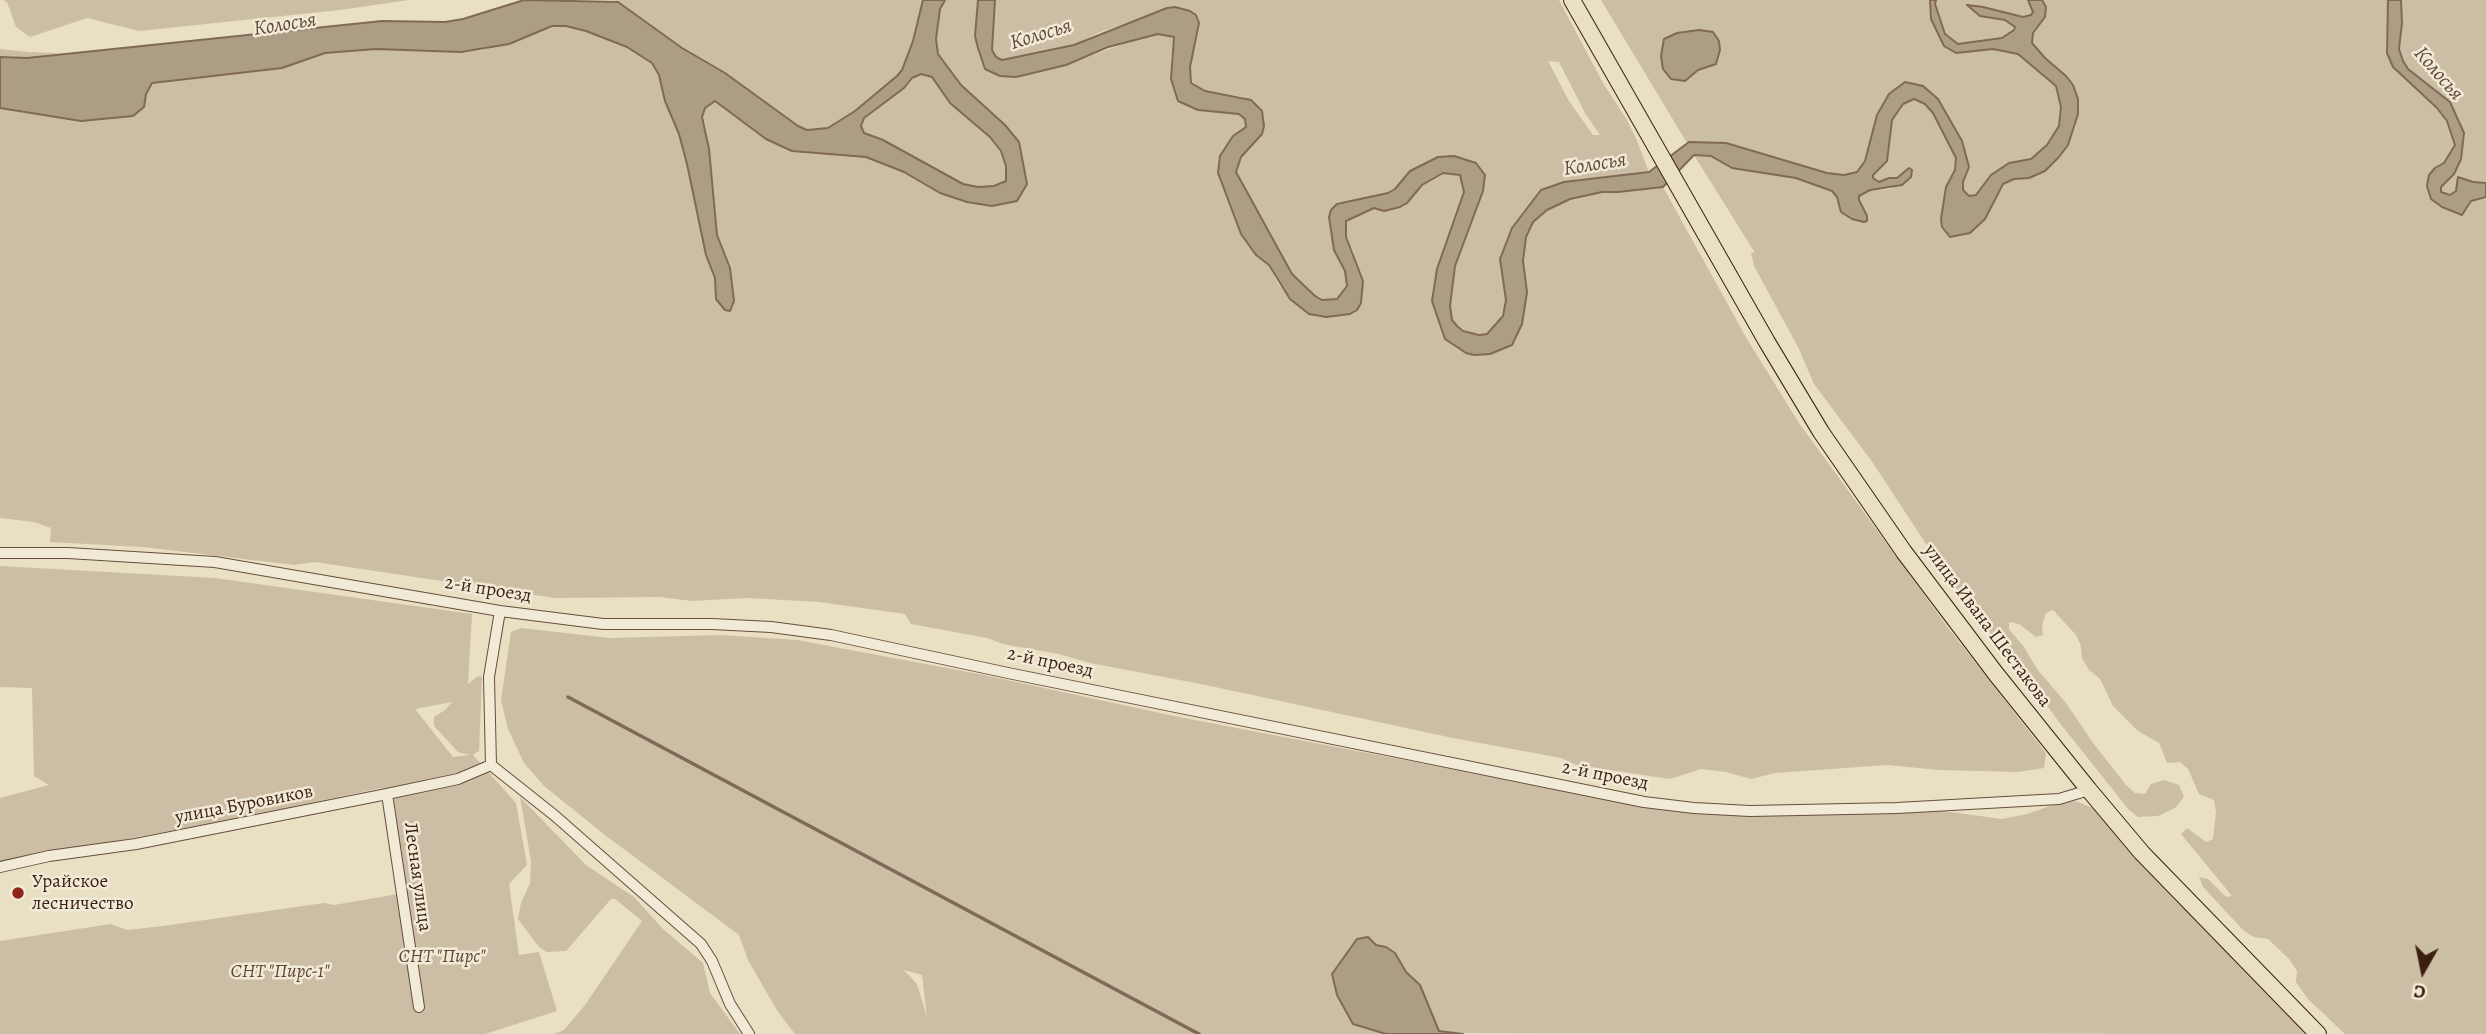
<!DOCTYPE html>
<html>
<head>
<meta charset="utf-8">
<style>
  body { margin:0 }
  #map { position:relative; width:2486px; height:1034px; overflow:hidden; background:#e9dfc2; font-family:Alegreya,serif }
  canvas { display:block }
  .north { position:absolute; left:2388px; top:936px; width:70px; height:70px; -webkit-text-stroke:5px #f1ead7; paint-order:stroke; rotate:189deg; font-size:19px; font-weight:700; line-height:28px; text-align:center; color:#3b1e0f }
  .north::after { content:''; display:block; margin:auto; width:24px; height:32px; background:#3b1e0f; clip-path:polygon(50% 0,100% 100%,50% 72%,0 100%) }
</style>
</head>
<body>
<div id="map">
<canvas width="2486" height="1034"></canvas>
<div class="north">С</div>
</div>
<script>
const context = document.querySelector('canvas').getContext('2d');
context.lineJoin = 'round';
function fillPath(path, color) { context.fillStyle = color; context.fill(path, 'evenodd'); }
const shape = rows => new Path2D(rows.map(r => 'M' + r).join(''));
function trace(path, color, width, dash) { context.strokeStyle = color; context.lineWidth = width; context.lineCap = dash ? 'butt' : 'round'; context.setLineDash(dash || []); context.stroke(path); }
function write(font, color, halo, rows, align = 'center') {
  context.font = font + ' Alegreya,serif'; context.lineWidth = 5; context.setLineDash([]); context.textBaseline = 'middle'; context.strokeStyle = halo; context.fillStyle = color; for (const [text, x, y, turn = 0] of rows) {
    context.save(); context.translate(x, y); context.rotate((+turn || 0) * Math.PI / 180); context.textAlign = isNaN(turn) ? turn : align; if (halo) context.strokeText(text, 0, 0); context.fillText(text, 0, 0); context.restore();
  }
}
fillPath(shape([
  [3,0,409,0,340,10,139,31,87,18,30,37,16,27,7,2],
  [614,0,923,0,913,41,902,70,897,76,855,111,828,128,807,130,798,126,725,73,682,48],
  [945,0,978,0,975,36,985,69,1016,77,1066,65,1134,40,1158,34,1174,37,1171,62,1214,111,1239,114,1246,119,1246,127,1233,136,1220,156,1218,173,1241,234,1256,255,1268,265,1279,285,1302,309,1317,317,1350,314,1353,251,1346,237,1346,221,1374,208,1384,211,1400,207,1407,203,1422,185,1443,173,1453,172,1460,175,1464,192,1437,269,1432,301,1445,339,1466,353,1490,354,1523,261,1526,237,1533,222,1547,210,1570,199,1585,194,1663,187,1747,339,1799,423,1949,629,2046,753,2044,768,2018,772,1939,770,1887,765,1775,773,1751,779,1726,772,1701,769,1670,779,1576,765,1561,758,1453,738,1201,684,1090,663,1059,654,1003,644,987,638,911,624,905,614,819,602,747,598,692,601,660,597,555,598,315,562,294,565,143,547,50,542,51,528,34,522,0,518,0,108,47,116,144,107,146,94,152,83,282,68,325,53,376,49,461,52,483,50,552,26,566,26,586,31,627,47,652,63,659,75,665,101,679,134,687,164,706,255,715,278,716,299,730,268,717,235,709,149,702,116,705,108,715,101,766,139,812,154,844,154,866,157,904,172,940,193,1027,184,1019,142,1005,125,961,85,938,54,936,39,940,9],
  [995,0,1559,0,1603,83,1627,120,1637,141,1649,172,1604,179,1512,228,1500,259,1506,301,1499,323,1487,334,1471,333,1457,327,1452,320,1450,306,1455,266,1483,191,1438,157,1410,171,1395,189,1388,193,1373,198,1329,217,1334,250,1345,271,1347,286,1337,299,1322,300,1315,296,1292,274,1236,172,1241,157,1257,139,1244,97,1205,91,1191,84,1190,67,1199,23,1196,15,1190,11,1175,7,1100,32,1074,45,1002,60,996,57,992,50],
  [1548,61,1559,62,1585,113,1600,135,1593,135,1569,101],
  [1601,0,1930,0,1931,19,1956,53,1993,49,2018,54,2056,86,2061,107,2059,126,2047,145,2031,159,2009,163,1991,175,1976,195,1969,196,1963,190,1963,182,1969,167,1938,99,1889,94,1877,114,1865,161,1857,172,1844,175,1827,173,1726,143,1687,143],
  [1936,0,2028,0,2033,12,2031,15,2023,17,1983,7,1968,6,1980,16,2005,20,2015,26,2014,30,2002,38,1958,44,1945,34,1935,4],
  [2042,0,2388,0,2387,53,2393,67,2437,108,2448,121,2455,145,2444,163,2435,168,2427,186,2467,210,2471,201,2486,197,2486,1034,2345,1034,2308,999,2296,982,2297,971,2289,959,2268,939,2254,937,2244,931,2203,887,2199,877,2208,879,2226,897,2232,896,2181,834,2187,828,2206,842,2213,839,2216,812,2214,800,2199,794,2188,769,2180,762,2167,763,2159,743,2138,731,2113,706,2100,679,2089,670,2082,658,2081,646,2076,635,2053,610,2046,613,2042,625,2043,635,2036,637,2019,624,2009,622,2009,629,2024,647,2037,669,2066,703,2093,743,2126,785,2135,793,2145,794,2151,784,2164,780,2179,785,2184,797,2175,808,2158,816,2138,817,2129,810,2059,722,2028,679,1964,602,1873,463,1814,384,1798,347,1754,266,1751,252,1755,253,1694,155,1711,156,1732,168,1796,178,1832,191,1837,196,1841,212,1867,216,1859,200,1859,196,1870,190,1891,189,1901,177,1879,182,1873,179,1873,175,1887,161,1892,121,1903,104,1914,99,1925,104,1933,113,1956,158,1955,170,1946,187,1941,219,1950,237,1970,233,1985,219,2003,184,2014,179,2029,178,2045,171,2060,157,2068,145,2078,114,2078,99,2073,85,2066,76,2045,58,2032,43,2033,33,2045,17,2046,7],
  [2401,0,2486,0,2486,183,2473,182,2458,177,2456,191,2451,195,2441,192,2441,187,2454,174,2461,159,2464,132,2450,102,2408,69,2403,61,2399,49,2402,23],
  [0,49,29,52,59,53,27,58,0,57],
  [921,74,932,77,950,103,990,137,1001,151,1006,166,1006,181,994,186,978,187,963,184,884,140,864,133,861,126,864,118,904,88,912,78],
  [0,566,215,578,472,614,468,684,478,676,482,677,479,751,473,755,516,803,527,865,509,884,519,955,539,952,557,1011,485,1034,0,1034,0,941,111,924,127,930,163,926,324,903,334,905,398,894,381,788,259,814,0,863,0,798,49,785,34,776,32,688,0,687],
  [452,702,445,710,434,717,434,726,458,752,470,755,453,757,415,709],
  [521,628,610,638,722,635,797,640,984,675,1174,716,1644,806,1750,815,1943,811,2002,819,2027,814,2056,804,2076,801,2095,809,2142,866,2307,1034,1449,1033,1439,1031,1420,985,1406,972,1395,954,1386,947,1376,945,1353,1024,1386,1034,795,1034,778,1012,748,960,739,935,605,835,544,786,524,763,508,729,501,700,511,632],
  [904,970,922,975,927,1017,917,984],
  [520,797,586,865,634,897,663,929,703,963,710,993,740,1034,554,1034,564,1030,585,1005,642,921,615,899,611,899,566,951,547,952,539,947,518,919,521,903,530,883,531,861]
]), '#cbbea4');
const water = shape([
  [524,0,618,2,682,48,725,73,798,126,807,130,828,128,855,111,897,76,902,70,913,41,923,0,945,0,940,9,936,39,938,54,961,85,1005,125,1019,142,1027,184,1017,201,992,206,967,202,940,193,904,172,866,157,792,151,766,139,715,101,705,108,702,117,709,149,717,235,730,268,734,301,730,311,725,310,716,299,715,278,706,255,687,164,679,134,665,101,659,75,652,63,627,47,586,31,566,26,552,26,509,44,461,52,376,49,325,53,282,68,152,83,146,94,144,107,133,116,81,121,0,108,0,57,27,58,382,21,445,22,463,19,524,0],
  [921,74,932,77,950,103,990,137,1001,151,1006,166,1006,181,994,186,978,187,963,184,883,140,864,133,861,126,864,118,904,88,912,78,921,74],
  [978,0,995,0,992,50,996,57,1002,60,1074,45,1167,8,1175,7,1190,11,1196,15,1199,23,1190,67,1191,83,1205,91,1251,100,1262,111,1264,126,1262,134,1241,157,1236,172,1292,274,1315,296,1322,300,1337,299,1347,286,1345,271,1334,250,1329,217,1331,210,1337,204,1388,193,1395,189,1410,171,1438,157,1454,156,1476,163,1485,175,1483,191,1455,266,1450,306,1452,320,1457,326,1463,331,1479,335,1487,334,1503,316,1506,300,1500,259,1512,228,1541,190,1564,182,1649,172,1689,142,1726,143,1827,173,1844,175,1857,172,1865,161,1877,115,1889,94,1905,82,1923,86,1938,99,1962,141,1969,167,1963,182,1963,190,1969,196,1976,195,1991,175,2009,163,2031,159,2047,145,2059,126,2061,107,2056,86,2018,54,1993,49,1956,53,1944,46,1931,19,1930,0,1936,0,1935,4,1945,34,1958,44,2002,38,2014,30,2015,27,2005,20,1980,16,1967,5,1983,7,2023,17,2031,15,2033,12,2028,0,2042,0,2046,7,2045,17,2033,33,2032,43,2045,58,2066,76,2073,85,2078,99,2078,114,2068,145,2059,157,2045,171,2029,178,2014,179,2003,184,1985,219,1970,233,1950,237,1942,227,1941,219,1946,187,1955,170,1956,158,1933,113,1925,104,1914,99,1903,104,1892,120,1887,161,1873,175,1873,178,1879,182,1889,178,1897,178,1909,168,1912,170,1911,177,1902,185,1870,190,1859,196,1859,200,1867,216,1867,221,1864,222,1852,219,1841,212,1837,197,1832,191,1796,178,1732,168,1711,156,1694,155,1663,187,1618,192,1602,192,1570,199,1547,210,1533,222,1526,237,1523,261,1527,292,1522,324,1512,345,1490,354,1474,355,1466,353,1445,339,1432,301,1437,269,1464,192,1460,175,1443,173,1422,185,1407,203,1400,207,1384,211,1374,208,1346,221,1346,237,1363,281,1361,303,1357,310,1350,314,1326,317,1309,314,1290,299,1269,265,1256,255,1241,234,1223,186,1218,173,1220,156,1233,136,1246,127,1245,119,1239,114,1198,110,1178,101,1171,79,1174,37,1158,34,1108,47,1066,65,1016,77,1000,76,985,69,978,48,975,36,978,0],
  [2388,0,2401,0,2402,23,2399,49,2403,61,2408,69,2450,102,2464,133,2461,159,2454,174,2441,187,2441,192,2450,195,2456,191,2458,177,2473,182,2486,183,2486,197,2471,201,2462,215,2442,207,2431,199,2427,186,2429,175,2435,168,2444,163,2455,145,2447,121,2437,108,2393,67,2387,53,2388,0],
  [1699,30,1713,32,1719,41,1720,50,1716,64,1698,70,1685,81,1671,79,1663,69,1661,56,1664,39,1677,33,1699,30],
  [1368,937,1376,945,1386,947,1395,953,1406,972,1420,985,1439,1031,1463,1034,1386,1034,1353,1024,1337,995,1332,974,1357,939,1368,937]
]);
fillPath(water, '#ae9d85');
trace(water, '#806a56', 2);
trace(shape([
  [568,697,1199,1034]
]), '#806a56', 3.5);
const street = shape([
  [0,553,68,553,215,562,500,611,603,624,712,624,771,627,831,635,1008,673,1644,802,1694,808,1750,811,1897,808,2059,799,2089,790],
  [491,765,554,815,701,944,712,961,730,1004,749,1034],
  [491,765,489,677,500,611],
  [387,794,419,1007],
  [0,867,49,856,136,844,387,794,458,779,491,765]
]);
const primary = shape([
  [1572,0,1767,342,1821,432,1904,552,1996,674,2089,790,2142,853,2318,1034]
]);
trace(street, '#664e3c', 12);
trace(primary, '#3b1e0f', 18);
trace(street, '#f1ead7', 10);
trace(primary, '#e9dfc2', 16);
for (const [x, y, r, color] of [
  [18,893,7,"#8f2418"]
]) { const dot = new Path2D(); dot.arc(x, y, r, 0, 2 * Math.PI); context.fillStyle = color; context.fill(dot); trace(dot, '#f1ead7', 2.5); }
write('19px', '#3b1e0f', '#f1ead7', [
  ["2-й проезд",488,590,9],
  ["улица Ивана Шестакова",1987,626,53],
  ["2-й проезд",1050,663,12],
  ["2-й проезд",1605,776,11],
  ["улица Буровиков",244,805,-11],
  ["Лесная улица",417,877,82]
]);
write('19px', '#3b1e0f', '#f1ead7', [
  ["Урайское",32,882],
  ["лесничество",32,904]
], 'left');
write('italic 19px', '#5f4634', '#f1ead7', [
  ["СНТ \"Пирс\"",442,957],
  ["СНТ \"Пирс-1\"",280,972]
]);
write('italic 21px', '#634a38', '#f1ead7', [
  ["Колосья",285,25,-9],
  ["Колосья",1041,35,-17],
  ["Колосья",2438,74,49],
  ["Колосья",1595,165,-9]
]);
</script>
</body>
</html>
